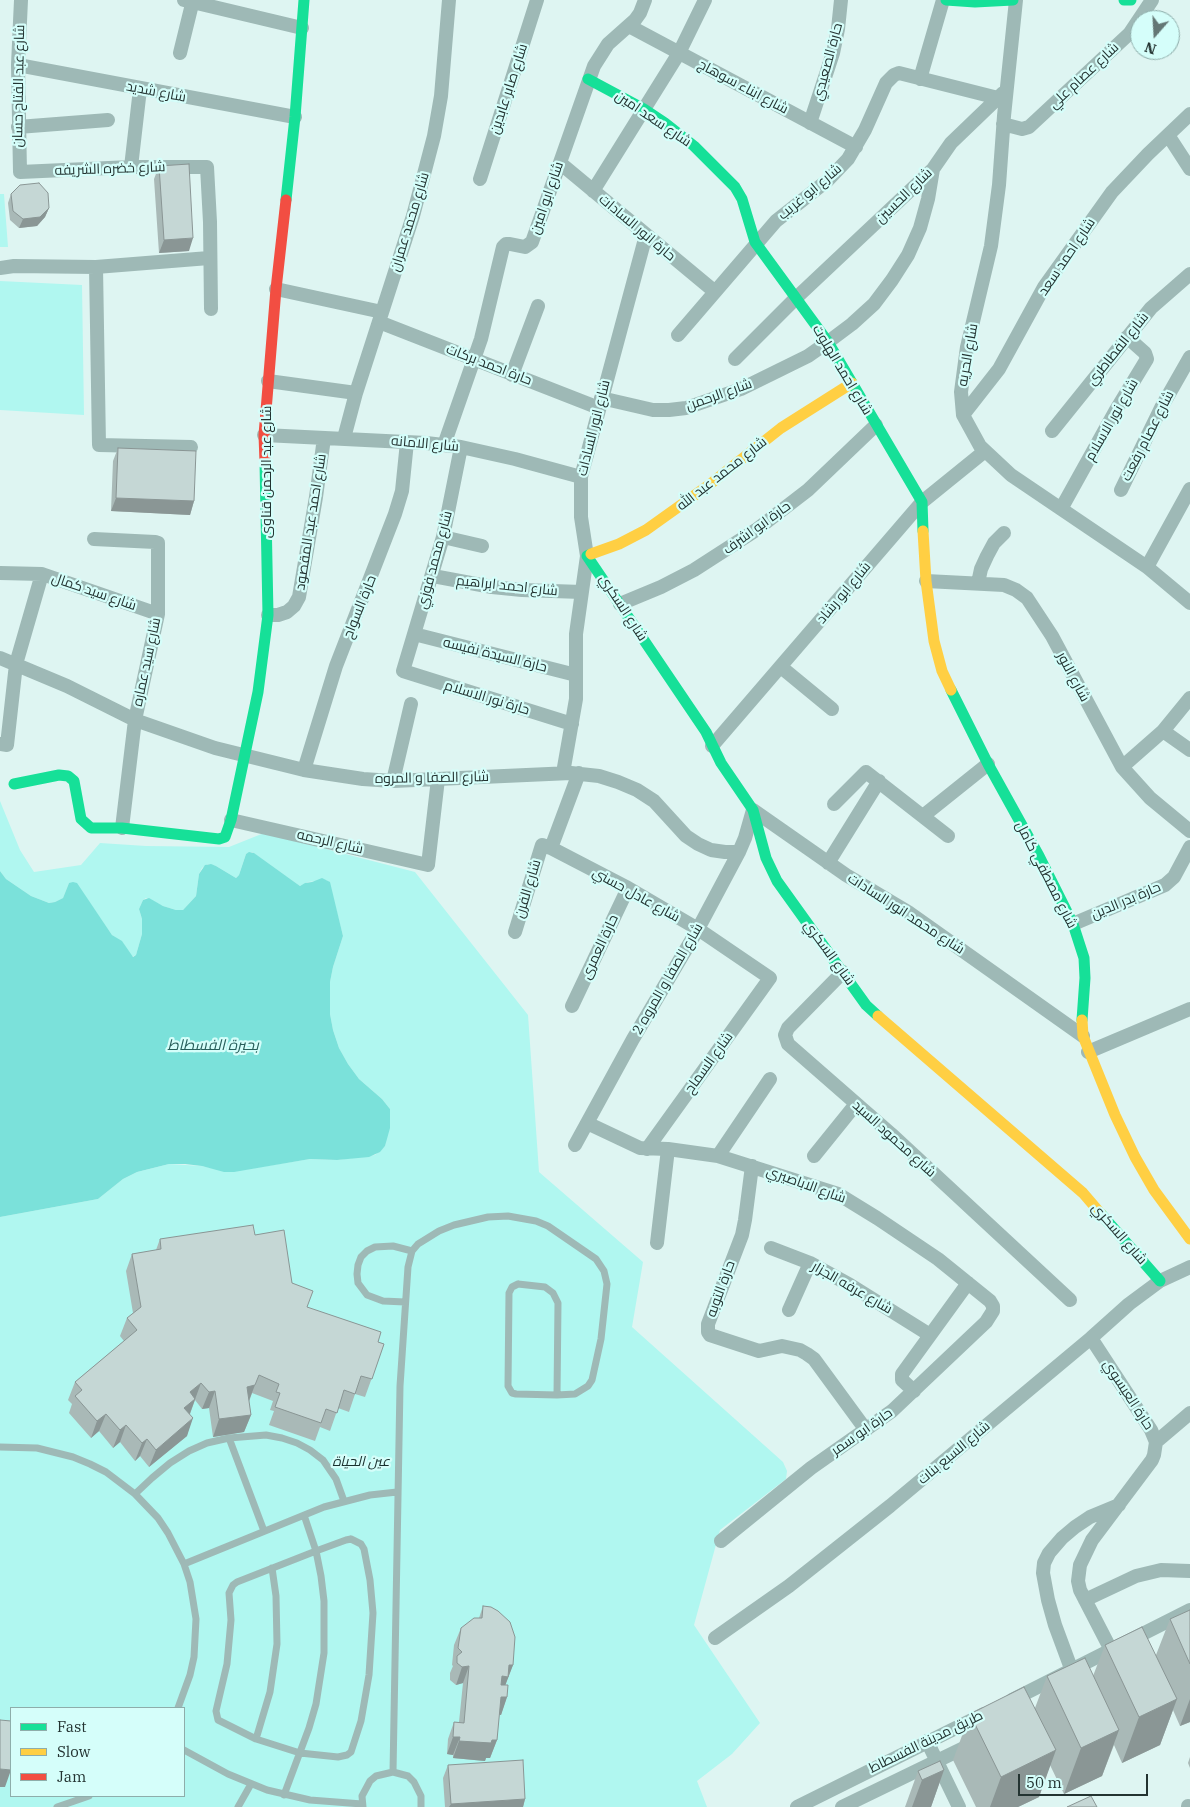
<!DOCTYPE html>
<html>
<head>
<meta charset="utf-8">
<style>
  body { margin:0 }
  #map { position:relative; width:1190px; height:1807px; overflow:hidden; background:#def5f2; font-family:"IBM Plex Serif",serif }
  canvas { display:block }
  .legend { position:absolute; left:10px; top:1707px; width:175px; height:90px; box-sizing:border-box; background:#d5fefa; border:1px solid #8eadaa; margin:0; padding:6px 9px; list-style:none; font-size:15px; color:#233331 }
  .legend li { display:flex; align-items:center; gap:10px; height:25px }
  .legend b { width:25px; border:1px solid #8eadaa }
  .north { position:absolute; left:1130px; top:10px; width:50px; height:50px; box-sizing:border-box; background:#d5fefa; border:1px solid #8eadaa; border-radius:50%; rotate:199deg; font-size:14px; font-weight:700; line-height:20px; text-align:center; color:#233331 }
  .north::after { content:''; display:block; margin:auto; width:18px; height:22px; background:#647775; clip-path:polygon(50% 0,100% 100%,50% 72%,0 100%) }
  .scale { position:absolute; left:1018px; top:1774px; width:130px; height:22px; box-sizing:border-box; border:2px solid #233331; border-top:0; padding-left:6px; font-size:15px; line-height:18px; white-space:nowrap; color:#233331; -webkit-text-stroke:4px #d5fefa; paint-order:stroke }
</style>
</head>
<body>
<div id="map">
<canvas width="1190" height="1807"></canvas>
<ul class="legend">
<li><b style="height:6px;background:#16e098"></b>Fast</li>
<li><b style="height:6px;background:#ffcf43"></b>Slow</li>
<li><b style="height:6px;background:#f24e42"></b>Jam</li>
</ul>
<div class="north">N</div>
<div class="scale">50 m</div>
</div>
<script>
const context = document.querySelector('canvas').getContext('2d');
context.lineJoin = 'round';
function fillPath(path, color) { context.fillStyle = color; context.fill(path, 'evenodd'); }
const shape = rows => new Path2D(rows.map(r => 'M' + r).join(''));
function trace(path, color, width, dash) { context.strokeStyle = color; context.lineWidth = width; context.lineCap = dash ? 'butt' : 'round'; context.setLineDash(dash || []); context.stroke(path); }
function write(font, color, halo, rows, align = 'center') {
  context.font = font + ' "IBM Plex Serif",Cairo,serif'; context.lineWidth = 4.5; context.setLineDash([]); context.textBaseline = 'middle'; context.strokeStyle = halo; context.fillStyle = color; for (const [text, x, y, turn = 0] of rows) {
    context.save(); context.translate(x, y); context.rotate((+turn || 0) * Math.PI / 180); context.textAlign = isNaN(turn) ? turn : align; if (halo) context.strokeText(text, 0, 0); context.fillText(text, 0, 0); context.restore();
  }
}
fillPath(shape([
  [0,194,4,194,8,247,0,247],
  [0,281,82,285,84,415,0,410],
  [0,801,20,850,34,872,81,865,100,843,146,846,229,847,264,833,415,872,528,1015,539,1172,643,1262,632,1327,783,1462,787,1471,786,1479,720,1530,694,1625,760,1723,732,1754,697,1781,707,1807,0,1807,0,1217,98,1199,123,1179,137,1172,169,1164,202,1166,229,1172,310,1159,337,1160,375,1155,385,1146,390,1109,382,1099,359,1079,348,1064,339,1048,333,1030,330,1014,330,982,333,967,343,936,329,882,326,880,308,882,300,886,252,852,246,854,239,875,236,878,216,866,208,864,202,868,199,874,196,896,183,910,176,910,163,906,146,898,143,900,139,909,142,919,142,934,136,955,131,957,123,943,112,935,76,883,69,883,63,898,55,902,49,903,31,896,6,879,0,871],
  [11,1708,184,1708,184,1796,11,1796]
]), '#b0f7f0');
fillPath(shape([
  [249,852,254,853,300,886,305,883,312,882,322,878,330,882,343,936,333,967,330,982,330,1014,333,1030,339,1048,348,1064,359,1079,382,1099,390,1109,390,1128,385,1146,380,1152,369,1157,337,1160,310,1159,234,1172,224,1172,202,1166,185,1164,169,1164,137,1172,123,1179,98,1199,0,1217,0,871,6,879,31,896,49,903,55,902,63,898,69,883,73,882,77,883,112,935,122,941,133,957,136,955,142,934,142,919,139,909,143,900,149,898,163,906,176,910,183,910,196,896,199,874,205,865,211,864,216,866,236,878,239,875,246,854]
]), '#7be1da');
trace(shape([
  [518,1284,545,1287,553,1293,558,1303,557,1395,516,1394,512,1393,508,1386,509,1293,512,1287,518,1284],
  [405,1302,383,1301,367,1295,358,1283,357,1274,358,1265,361,1257,367,1251,375,1247,393,1246,412,1251],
  [229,1438,264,1531],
  [0,1447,37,1448,73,1457,90,1464,106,1472,135,1494,158,1518,168,1533,184,1564,190,1582,196,1619,194,1657,190,1675,178,1708],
  [135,1494,152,1478,170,1463,189,1451,207,1443,229,1438,266,1435,282,1438,297,1443,310,1450,323,1460,336,1479,344,1501],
  [351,1539,361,1544,364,1549,370,1580,373,1613,369,1675,361,1721,351,1752,347,1755,338,1757,300,1753,256,1739,218,1720,216,1711,227,1664,231,1620,229,1593,233,1585,237,1582,316,1551,346,1540,351,1539],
  [184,1564,324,1507,370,1495,397,1492],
  [256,1739,270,1692,277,1644,276,1596,272,1568],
  [184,1750,228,1774,267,1790,310,1800,362,1804],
  [393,1772,400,1386,408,1267,412,1251,418,1244,439,1231,454,1225,488,1217,508,1216,536,1221,548,1226,596,1259,604,1271,607,1284,601,1339,592,1380,588,1386,575,1394,557,1395],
  [284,1795,309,1728,316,1704,324,1653,324,1601,321,1576,316,1551,304,1515],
  [57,1807,89,1796],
  [238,1807,251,1784],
  [363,1807,362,1796,370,1781,376,1776,393,1772,408,1776,414,1782,421,1796,421,1807]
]), '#9eb9b6', 7);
trace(shape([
  [21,0,18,65,20,172,131,167,207,167,210,222,211,309],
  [184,0,302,28],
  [1016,0,1004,116,999,185,991,246,967,347,961,392,963,415,980,446,1011,475,1147,567,1190,603],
  [629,26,856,147],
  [180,53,193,0],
  [18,65,295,117],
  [920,79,943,0],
  [810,123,833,53,838,29,841,0],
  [1003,124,1022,129,1029,127,1130,33,1152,0],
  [18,127,108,120],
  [1168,135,1190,169],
  [560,163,714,291],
  [131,167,140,89],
  [480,179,537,0],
  [593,191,679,53,705,0],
  [96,267,99,445,191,447],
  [0,268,14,266,96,267,209,258],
  [276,289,382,312],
  [379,322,599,408],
  [678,335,776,221,828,180,848,159,865,130,886,83,894,75,899,73,998,98],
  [735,359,796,298,933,169,951,143,1003,93],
  [512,375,538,306],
  [268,381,356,393],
  [601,398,653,410,669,410,686,408,741,389,808,356,828,342,852,324,874,304,892,280,908,255,920,228,928,199,933,169],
  [963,415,999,369,1044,287,1112,192,1148,154,1190,114],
  [1052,431,1151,308,1190,274],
  [264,435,426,443,461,447,515,459,581,477],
  [344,438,356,393,413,216,434,136,441,96,449,0],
  [444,445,481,339,503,247,506,244,510,244,525,247,532,242,594,66,608,44,635,20,640,13,645,0],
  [461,447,443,537,403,671,572,724],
  [1121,490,1161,408,1190,357],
  [1061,509,1116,410,1147,359,1145,353,1127,337],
  [443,537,482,546],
  [94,539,155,542,158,543,158,614,135,720,122,828],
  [1147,567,1190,489],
  [0,573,42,574,158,614],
  [433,576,492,587,522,590,582,592],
  [926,581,1004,585,1016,590,1027,598,1052,636,1122,767,1150,798,1190,831],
  [978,583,981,569,987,556,994,543,1004,533],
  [620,604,661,587,694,570,756,530,808,490,876,425],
  [268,615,278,615,287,612,294,606,299,597,316,497,324,438],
  [414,634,576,675],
  [0,658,67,686,135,720,215,748,304,770,363,779,393,781,571,773,599,776,618,782,637,790,654,801,686,836,698,844,711,850,725,852,739,852],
  [781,667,832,709],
  [1163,731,1190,750],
  [0,744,7,745,16,664,42,574],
  [712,746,922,502,985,451],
  [1122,767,1163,731,1190,698],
  [304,770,336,666,395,514,402,491,407,442],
  [563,773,576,699,576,634,587,556,581,517,581,477,646,235],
  [393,781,411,704],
  [834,804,866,772,948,836],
  [923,816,988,764],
  [231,820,428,865,438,779],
  [551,848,628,888,698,929,770,978,647,1149],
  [828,863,879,781],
  [1073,924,1165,885,1174,877,1190,847],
  [515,932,541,848,542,845,551,848,579,773],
  [843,972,788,1028,785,1035,788,1044,891,1134,1070,1300],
  [572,1006,628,888],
  [1088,1052,1190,1009],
  [587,1123,640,1148,668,1149,718,1156,838,1194,877,1218,938,1259,990,1301,993,1306,993,1311,986,1322,892,1411,811,1468,721,1541],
  [575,1145,633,1039,698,929,739,852,745,838,753,810,846,875,908,912,1083,1036],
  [718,1156,770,1079],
  [814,1156,856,1104],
  [752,1166,745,1220,742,1235,708,1324,708,1332,710,1335,759,1351,782,1346,800,1350,807,1354,814,1359,866,1430],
  [657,1243,668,1149],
  [771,1248,810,1263,850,1285,930,1335],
  [789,1310,810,1263],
  [1091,1338,1151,1430,1156,1442,1154,1455,1152,1460,1092,1540,1080,1565,1078,1581,1080,1590,1111,1650],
  [914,1391,902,1380,902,1374,968,1283],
  [1156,1442,1190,1413],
  [1085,1600,1136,1576,1161,1570,1190,1571],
  [715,1638,789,1586,890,1506,1091,1338,1129,1304,1160,1281,1190,1267],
  [1072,1671,1055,1625,1048,1600,1043,1573,1044,1563,1049,1553,1062,1538,1075,1527,1090,1517,1119,1505],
  [1012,1700,1190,1610],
  [927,1741,959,1807],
  [1188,1806,1188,1807],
  [797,1807,984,1714],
  [842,1807,974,1743]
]), '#9eb9b6', 14);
trace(shape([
  [946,0,975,2,1013,0],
  [1124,0,1131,0],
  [588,79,644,109,665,123,694,146,735,187,742,199,755,242,828,342,922,502,923,531],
  [286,200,295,117,304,0],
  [591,554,587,556,706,732,721,763,753,810,766,858,777,881,866,1005,878,1016],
  [951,690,988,764,1039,856,1073,924,1084,958,1085,978,1082,1020],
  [14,784,59,775,68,776,74,781,81,819,91,828,122,828,219,839,225,837,231,820,258,692,268,615,265,462],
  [1101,1214,1160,1281]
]), '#16e098', 11);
trace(shape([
  [923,531,926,581,934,641,942,671,951,690],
  [591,554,619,544,646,530,709,485,781,428,852,383],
  [878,1016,1083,1193,1101,1214],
  [1082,1020,1083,1036,1115,1115,1135,1157,1154,1190,1190,1239]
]), '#ffcf43', 11);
trace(shape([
  [265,462,264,435,276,289,286,200]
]), '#f24e42', 11);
fillPath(shape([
  [159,166,189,251,159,253,154,179],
  [11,194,49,208,45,217,37,226,19,228,10,220,8,203],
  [118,448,194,501,190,515,111,511,113,461],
  [255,1235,292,1283,307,1307,378,1342,384,1344,365,1397,355,1394,349,1412,338,1408,330,1431,320,1427,315,1441,269,1425,274,1411,270,1410,273,1401,252,1393,249,1402,251,1415,244,1432,213,1437,209,1408,202,1409,195,1400,190,1414,187,1436,149,1467,140,1456,135,1461,120,1442,113,1448,99,1431,91,1438,69,1413,72,1404,68,1400,75,1382,124,1341,120,1336,127,1318,133,1313,126,1271,132,1254,156,1250,160,1239],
  [483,1606,513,1665,505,1685,507,1697,501,1715,499,1714,497,1740,490,1758,486,1758,485,1761,453,1758,453,1755,447,1754,448,1739,454,1722,459,1722,463,1683,456,1685,450,1680,450,1673,453,1666,452,1665,454,1645,461,1628,479,1618],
  [1190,1610,1190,1722,1180,1726,1173,1710,1160,1745,1122,1763,1114,1745,1102,1776,1064,1794,1050,1765,1039,1797,1018,1807,976,1807,953,1760,970,1714,1035,1708,1047,1676,1093,1676,1105,1645,1156,1655,1170,1619],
  [1190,1757,1190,1768,1188,1763],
  [448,1765,525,1799,523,1807,445,1807,443,1778],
  [944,1770,931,1807,905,1807,918,1771]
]), '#a9b9b7');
fillPath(shape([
  [49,208,45,217,37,226,19,228,23,219],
  [193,238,189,251,159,253,164,240],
  [116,498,194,501,190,515,111,511],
  [201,1383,189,1416,178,1425,190,1392],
  [255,1385,248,1403,247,1387],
  [215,1391,209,1408,202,1409,209,1392],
  [106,1414,99,1431,91,1438,97,1421],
  [251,1415,244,1432,213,1437,219,1419],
  [193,1418,187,1436,149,1467,156,1450],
  [126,1425,120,1442,113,1448,120,1430],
  [147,1439,140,1456,135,1461,142,1443],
  [509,1665,513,1665,502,1694,496,1694,502,1676],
  [469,1666,463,1683,456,1685,462,1667],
  [501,1697,507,1697,501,1715,494,1714],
  [1177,1699,1160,1745,1122,1763,1139,1717],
  [1190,1699,1190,1722,1180,1726],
  [1119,1730,1102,1776,1064,1794,1081,1748],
  [453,1737,460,1737,453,1755,447,1754],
  [492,1740,497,1740,490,1758,486,1758,485,1761,453,1758,459,1741],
  [1056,1750,1039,1797,1018,1807,990,1807,1001,1777],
  [0,1769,11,1770,5,1787,0,1787],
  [944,1770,931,1807,912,1807,922,1780],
  [525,1799,523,1807,449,1807,451,1804]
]), '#8a9695');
const building = shape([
  [189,164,193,238,164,240,159,166,189,164],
  [39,183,48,193,49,208,40,217,23,219,13,211,11,194,20,185,39,183],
  [118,448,196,451,194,501,116,498,118,448],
  [253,1225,255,1235,284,1230,292,1283,313,1291,307,1307,381,1332,378,1342,384,1344,372,1379,361,1376,355,1394,344,1390,337,1413,326,1409,321,1423,275,1407,280,1393,276,1392,279,1384,259,1375,255,1385,247,1387,251,1415,219,1419,215,1391,209,1392,201,1383,190,1392,195,1399,184,1408,193,1418,156,1450,147,1439,142,1443,126,1425,120,1430,106,1414,97,1421,75,1396,82,1390,75,1382,137,1330,127,1318,141,1307,132,1254,161,1249,160,1239,253,1225],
  [483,1606,491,1607,498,1611,510,1622,515,1637,513,1665,509,1665,508,1677,502,1676,501,1685,508,1685,507,1697,501,1697,497,1740,492,1740,491,1743,459,1741,460,1737,453,1737,454,1722,464,1723,469,1666,462,1667,457,1663,457,1656,462,1652,458,1648,461,1628,474,1618,482,1618,483,1606],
  [1190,1610,1190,1664,1170,1619,1190,1610],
  [1142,1627,1177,1699,1139,1717,1105,1645,1142,1627],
  [1085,1658,1119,1730,1081,1748,1047,1676,1085,1658],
  [1024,1687,1056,1750,1001,1777,970,1714,1024,1687],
  [0,1720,11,1721,11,1770,0,1769,0,1720],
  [523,1760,525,1799,451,1804,448,1765,523,1760],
  [940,1761,944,1770,922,1780,918,1771,940,1761],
  [1091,1796,1097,1807,1067,1807,1091,1796]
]);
fillPath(building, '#c5d7d5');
trace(building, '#8a9695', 1);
write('14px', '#233331', '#d5fefa', [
  ["حارة الصعيدي",828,62,-75],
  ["شارع عصام علي",1084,76,-43],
  ["شارع عبد الفتاح حسان",19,86,-89],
  ["شارع ابناء سوهاج",743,87,28],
  ["شارع صابر عابدين",509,89,-72],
  ["شارع شديد",156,92,11],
  ["شارع سعد امين",653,119,34],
  ["شارع خضره الشريفه",110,169,-2],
  ["شارع ابو غريب",810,192,-40],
  ["شارع الحسين",904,196,-44],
  ["شارع ابو امين",547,198,-71],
  ["شارع محمد عمران",410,222,-73],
  ["حارة انور السادات",637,228,40],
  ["شارع احمد سعد",1067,257,-56],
  ["شارع الفطاطري",1118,349,-51],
  ["شارع الحريه",968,355,-80],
  ["حارة احمد بركات",489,365,21],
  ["شارع احمد الهلوت",842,370,59],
  ["شارع الرحمن",719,395,-20],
  ["شارع نور الاسلام",1112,420,-60],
  ["شارع انور السادات",594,428,-76],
  ["شارع عصام رفعت",1148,436,-63],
  ["شارع الامانه",425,444,5],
  ["شارع عبد الرحمن قناوى",267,472,-90],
  ["شارع محمد عبد الله",722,474,-38],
  ["شارع احمد عبد المقصود",311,522,-81],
  ["حارة ابو اشرف",757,528,-36],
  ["شارع محمد فوزي",435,560,-75],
  ["شارع احمد ابراهيم",507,586,6],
  ["شارع سيد كمال",94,592,19],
  ["شارع ابو رشاد",844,593,-50],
  ["حارة السواح",360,607,-68],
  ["شارع السكري",623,608,57],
  ["حارة السيدة نفيسه",495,655,14],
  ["شارع سيد عماره",147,662,-78],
  ["شارع النور",1073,677,62],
  ["حارة نور الاسلام",487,698,17],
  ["شارع الصفا و المروه",432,778,-1],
  ["شارع الرحمه",330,842,13],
  ["شارع مصطفي كامل",1046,875,63],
  ["شارع الفرن",528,889,-73],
  ["شارع عادل حسني",636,895,29],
  ["حارة بدر الدين",1126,901,-23],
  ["شارع محمد انور السادات",906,914,33],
  ["حارة العمرى",600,947,-65],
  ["شارع السكري",829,953,54],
  ["شارع الصفا و المروه 2",668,979,-60],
  ["شارع السماح",709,1063,-54],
  ["شارع محمود السيد",894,1139,42],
  ["شارع الاباصيري",806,1185,20],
  ["شارع السكري",1119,1234,49],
  ["شارع عرفه الجزار",852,1288,30],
  ["حارة التوبه",721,1289,-70],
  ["حارة العيسوي",1128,1395,57],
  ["حارة ابو سمر",862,1432,-35],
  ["شارع السبع بنات",954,1453,-40],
  ["طريق مدينة الفسطاط",926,1742,-26]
]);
write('italic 14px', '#182f2d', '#d5fefa', [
  ["عين الحياة",361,1462]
]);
write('italic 15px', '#275e5a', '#d5fefa', [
  ["بحيرة الفسطاط",213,1046]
]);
</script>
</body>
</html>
